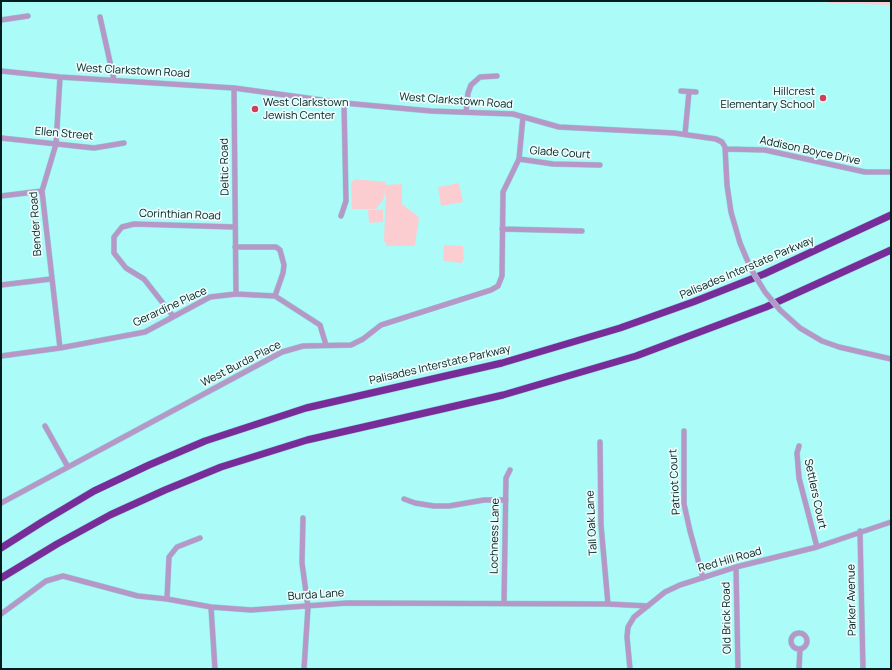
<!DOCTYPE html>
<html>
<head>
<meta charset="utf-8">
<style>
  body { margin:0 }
  #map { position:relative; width:892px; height:670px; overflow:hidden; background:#abfcf9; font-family:Manrope,sans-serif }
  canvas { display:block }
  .frame { position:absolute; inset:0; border:2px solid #001e1e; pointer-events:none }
</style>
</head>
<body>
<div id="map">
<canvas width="892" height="670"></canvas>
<div class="frame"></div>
</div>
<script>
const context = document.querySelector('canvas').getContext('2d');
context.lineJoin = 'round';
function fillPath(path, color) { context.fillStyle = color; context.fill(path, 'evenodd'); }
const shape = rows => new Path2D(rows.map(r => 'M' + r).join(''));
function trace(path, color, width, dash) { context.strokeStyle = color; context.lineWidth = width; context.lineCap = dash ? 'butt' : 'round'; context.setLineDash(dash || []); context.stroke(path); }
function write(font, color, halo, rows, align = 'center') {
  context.font = font + ' Manrope,sans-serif'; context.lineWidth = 3.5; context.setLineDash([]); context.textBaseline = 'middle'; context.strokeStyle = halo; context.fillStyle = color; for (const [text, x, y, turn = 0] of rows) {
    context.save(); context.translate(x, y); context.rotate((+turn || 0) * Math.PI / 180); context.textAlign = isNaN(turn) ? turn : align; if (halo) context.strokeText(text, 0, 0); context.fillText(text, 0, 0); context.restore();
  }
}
fillPath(shape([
  [833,1,891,1,891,5,827,3],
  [355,179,385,182,386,185,402,184,402,204,419,217,415,245,411,246,387,246,384,241,386,190,383,200,376,209,352,209,351,183],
  [459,183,463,202,441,206,438,187],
  [368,210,383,210,383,222,369,223],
  [444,245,463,246,464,259,461,263,443,261]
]), '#fbcdd1');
const minor = shape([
  [100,17,114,80],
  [1,20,28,16],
  [1,71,60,77,234,88,344,103,431,111,513,114,559,127,674,133,716,139,722,142,725,147,727,185,731,212,740,243,751,269],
  [60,77,56,144,42,191,60,348],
  [234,88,236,294],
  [681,91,696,92],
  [466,112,468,93,471,85,480,77,497,76],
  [685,134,689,92],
  [1,138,94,148,124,143],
  [726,149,765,150,865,172,891,172],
  [519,159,553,164,600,165],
  [1,196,42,191],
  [341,216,346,201,344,103],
  [502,229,582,231],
  [235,247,276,247,280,250,284,265,283,273,275,296],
  [1,285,51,279],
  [780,310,800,328,822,341,839,347,891,359],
  [173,316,144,279,126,268,114,253,114,237,122,227,134,224,235,227],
  [1,356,60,348,145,332,210,297,236,294,275,296,320,325,326,345],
  [45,426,68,467],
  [684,431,684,504,690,531,703,578],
  [600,442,601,525,608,604],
  [799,446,797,453,799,478,817,547],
  [404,499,415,503,434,506,449,506,484,500,506,500],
  [1,503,282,352,303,346,351,345,363,339,381,325,491,290,498,286,502,276,503,192,519,159,523,117],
  [303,518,302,563,308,607,304,669],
  [860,531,863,669],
  [736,567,738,669],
  [167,599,169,557,177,547,200,538],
  [504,603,506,478,510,470],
  [211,607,215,669],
  [1,614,46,581,63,576,138,596,167,599,211,607,251,610,347,603,608,604,648,606],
  '791 641a8 8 0 1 1 16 0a8 8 0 1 1-16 0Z',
  [630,669,627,637,628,627,634,617,665,592,680,585,736,567,817,547,891,522],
  [799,669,800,649]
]);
const highway = shape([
  [1,548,42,522,94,491,149,465,205,441,306,408,502,363,620,328,693,302,764,274,891,215],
  [1,578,57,544,110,515,165,490,221,467,307,440,503,395,636,356,766,307,891,250]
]);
trace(minor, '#90d8d6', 6);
trace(highway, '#90d8d6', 8);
trace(minor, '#b697c8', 5);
trace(highway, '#782c9a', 7);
const minorBridge = shape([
  [751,269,765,292,780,310]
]);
trace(minorBridge, '#90d8d6', 6, []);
trace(minorBridge, '#b697c8', 5);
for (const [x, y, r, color] of [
  [823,98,4,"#cf3f5b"],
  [255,109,4,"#cf3f5b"]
]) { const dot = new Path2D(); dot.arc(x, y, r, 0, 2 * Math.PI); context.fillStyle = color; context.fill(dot); trace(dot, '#eafcfb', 1.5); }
write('11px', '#001e1e', '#eafcfb', [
  ["West Clarkstown Road",133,71,3],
  ["West Clarkstown Road",456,101,4],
  ["Ellen Street",64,134,5],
  ["Addison Boyce Drive",810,151,12],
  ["Glade Court",560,153,4],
  ["Deltic Road",225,167,-91],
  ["Corinthian Road",180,215,2],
  ["Bender Road",36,224,-94],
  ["Palisades Interstate Parkway",747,268,-23],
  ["Gerardine Place",170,307,-25],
  ["West Burda Place",241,364,-27],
  ["Palisades Interstate Parkway",440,365,-13],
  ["Patriot Court",675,482,-93],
  ["Settlers Court",815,494,78],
  ["Tall Oak Lane",592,523,-93],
  ["Lochness Lane",495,536,-89],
  ["Red Hill Road",730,560,-16],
  ["Burda Lane",316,595,-4],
  ["Parker Avenue",852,600,-91],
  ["Old Brick Road",727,618,-91]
]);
write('11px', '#001e1e', '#eafcfb', [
  ["Hillcrest",815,92],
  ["Elementary School",815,105],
  ["West Clarkstown",263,103,"left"],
  ["Jewish Center",263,116,"left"]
], 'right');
</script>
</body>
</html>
